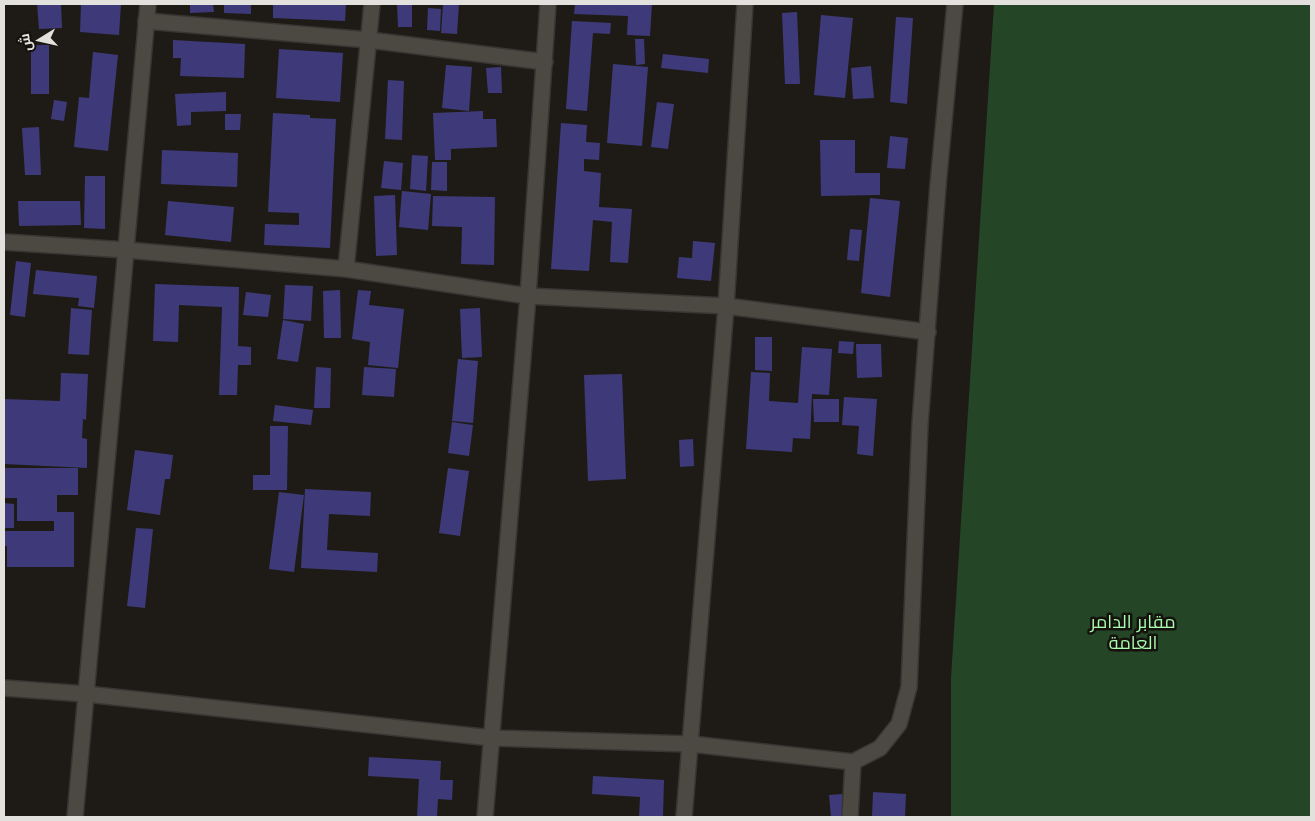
<!DOCTYPE html>
<html>
<head>
<meta charset="utf-8">
<style>
  body { margin:0 }
  #map { position:relative; width:1315px; height:821px; overflow:hidden; background:#1e1b16; font-family:Jost,Cairo,sans-serif }
  canvas { display:block }
  .frame { position:absolute; inset:0; border:5px solid #e3e1dd; pointer-events:none }
  .north { position:absolute; left:15px; top:15px; width:50px; height:50px; -webkit-text-stroke:4px #15120d; paint-order:stroke; rotate:260deg; font-size:14px; font-weight:700; line-height:20px; text-align:center; color:#e3e1dd }
  .north::after { content:''; display:block; margin:auto; width:18px; height:22px; background:#e3e1dd; clip-path:polygon(50% 0,100% 100%,50% 72%,0 100%) }
</style>
</head>
<body>
<div id="map">
<canvas width="1315" height="821"></canvas>
<div class="frame"></div>
<div class="north">ش</div>
</div>
<script>
const context = document.querySelector('canvas').getContext('2d');
context.lineJoin = 'round';
function fillPath(path, color) { context.fillStyle = color; context.fill(path, 'evenodd'); }
const shape = rows => new Path2D(rows.map(r => 'M' + r).join(''));
function trace(path, color, width, dash) { context.strokeStyle = color; context.lineWidth = width; context.lineCap = dash ? 'butt' : 'round'; context.setLineDash(dash || []); context.stroke(path); }
function write(font, color, halo, rows, align = 'center') {
  context.font = font + ' Jost,Cairo,sans-serif'; context.lineWidth = 5; context.setLineDash([]); context.textBaseline = 'middle'; context.strokeStyle = halo; context.fillStyle = color; for (const [text, x, y, turn = 0] of rows) {
    context.save(); context.translate(x, y); context.rotate((+turn || 0) * Math.PI / 180); context.textAlign = isNaN(turn) ? turn : align; if (halo) context.strokeText(text, 0, 0); context.fillText(text, 0, 0); context.restore();
  }
}
fillPath(shape([
  [994,4,1311,4,1311,817,951,817,951,678]
]), '#244627');
fillPath(shape([
  [37,4,61,4,62,28,39,29],
  [81,4,121,4,119,35,80,32],
  [190,4,213,4,214,12,190,13],
  [224,4,251,4,251,14,224,13],
  [273,4,346,4,345,21,273,18],
  [397,4,412,4,412,27,398,27],
  [443,4,459,4,457,34,441,33],
  [575,4,652,4,650,36,627,35,628,16,574,14],
  [428,8,441,9,440,31,427,30],
  [797,12,800,84,785,84,782,13],
  [821,15,853,18,845,98,814,95],
  [896,17,913,18,907,104,890,102],
  [572,21,611,23,610,34,593,33,587,111,566,109],
  [635,39,644,39,645,64,636,65],
  [173,40,245,44,244,78,180,76,181,58,173,58],
  [31,45,49,45,49,94,31,94],
  [279,49,343,53,340,102,276,98],
  [93,52,118,55,108,151,74,147,79,97,89,98],
  [663,54,709,59,708,73,661,68],
  [613,64,648,67,642,146,607,143],
  [446,65,472,67,469,111,442,108],
  [871,66,874,98,853,99,851,68],
  [501,67,502,93,488,93,486,68],
  [388,80,404,81,402,140,385,139],
  [226,92,226,111,191,112,191,125,177,126,175,94],
  [54,100,67,102,64,121,51,119],
  [657,102,674,104,668,149,651,147],
  [483,111,483,119,496,119,497,147,451,149,451,160,435,160,433,113],
  [273,113,310,115,310,118,336,119,330,248,264,245,265,224,299,225,299,213,268,212],
  [225,114,241,114,240,130,225,130],
  [561,123,587,125,586,142,600,143,599,160,584,159,584,171,601,173,599,207,632,209,628,263,610,262,612,222,593,220,589,271,551,269],
  [39,127,41,175,25,175,22,128],
  [890,136,908,138,905,169,887,168],
  [820,140,855,140,855,173,880,173,880,195,821,196],
  [162,150,238,153,237,187,161,184],
  [412,155,428,156,426,191,410,189],
  [384,161,403,163,401,190,381,188],
  [432,162,447,162,447,191,431,190],
  [85,176,105,176,105,229,84,228],
  [402,191,431,194,428,230,399,227],
  [395,195,397,255,376,256,374,196],
  [433,196,495,197,494,265,461,264,462,227,432,226],
  [870,198,900,201,890,297,861,293],
  [18,201,80,201,81,225,19,226],
  [168,201,234,207,231,242,165,235],
  [850,229,862,230,859,261,847,260],
  [693,241,715,243,711,281,677,278,679,257,692,258],
  [16,261,31,263,25,317,10,315],
  [36,270,97,276,94,308,78,306,79,298,33,294],
  [155,284,239,287,238,346,251,347,251,365,238,365,237,395,219,395,222,307,179,305,178,342,153,341],
  [285,285,313,286,311,321,283,319],
  [340,290,341,338,324,338,323,291],
  [358,290,371,291,369,305,404,309,398,368,368,365,370,342,352,339],
  [246,292,271,295,268,317,243,315],
  [71,308,92,310,89,355,68,354],
  [480,308,482,357,462,358,460,309],
  [283,320,304,324,298,362,277,359],
  [755,337,772,337,772,371,755,370],
  [839,341,854,342,853,354,838,353],
  [856,344,881,344,882,377,857,378],
  [802,347,832,349,829,395,812,394,810,439,793,438,792,452,746,449,751,372,770,373,769,401,798,403],
  [458,359,478,361,473,423,452,421],
  [316,367,331,368,330,408,314,408],
  [364,367,396,369,394,397,362,395],
  [61,373,88,374,86,420,83,419,82,438,87,439,87,468,4,464,4,399,60,401],
  [622,374,626,479,588,481,584,375],
  [844,397,877,399,873,456,857,454,859,426,842,425],
  [813,399,839,399,839,422,814,422],
  [275,405,313,410,311,425,273,421],
  [452,422,473,425,469,456,448,453],
  [270,426,288,426,287,490,253,490,253,475,270,475],
  [693,439,694,466,680,467,679,440],
  [135,450,173,455,170,479,165,479,160,515,127,510],
  [4,468,78,468,78,495,57,495,57,512,74,512,74,567,7,567,7,546,4,546,4,531,54,531,54,521,17,521,17,498,4,498],
  [448,468,469,471,460,536,439,533],
  [305,489,371,492,370,516,329,514,327,550,378,553,377,572,301,568],
  [279,492,304,495,294,572,269,569],
  [4,503,14,504,14,528,4,528],
  [136,528,153,529,145,608,127,606],
  [369,757,441,761,440,780,453,780,452,800,438,799,437,817,417,817,419,779,368,776],
  [593,776,664,780,663,817,639,817,640,797,592,794],
  [873,792,906,794,905,817,872,817],
  [842,794,844,817,831,817,829,795]
]), '#3e3a79');
const street = shape([
  [146,21,369,40,545,62],
  [4,242,126,250,346,269,528,296,726,306,928,332],
  [346,269,372,4],
  [4,688,86,694,492,738,691,744,853,762,880,748,899,724,909,687,920,424,938,185,955,4],
  [485,817,528,296,548,4],
  [684,817,726,306,745,4],
  [850,817,853,762]
]);
const secondary = shape([
  [75,817,148,4]
]);
trace(street, '#383633', 18);
trace(secondary, '#383633', 18);
trace(street, '#4c4842', 15);
trace(secondary, '#4c4842', 15);
write('18px', '#a7fcae', '#15120d', [
  ["مقابر الدامر",1133,624],
  ["العامة",1133,645]
]);
</script>
</body>
</html>
